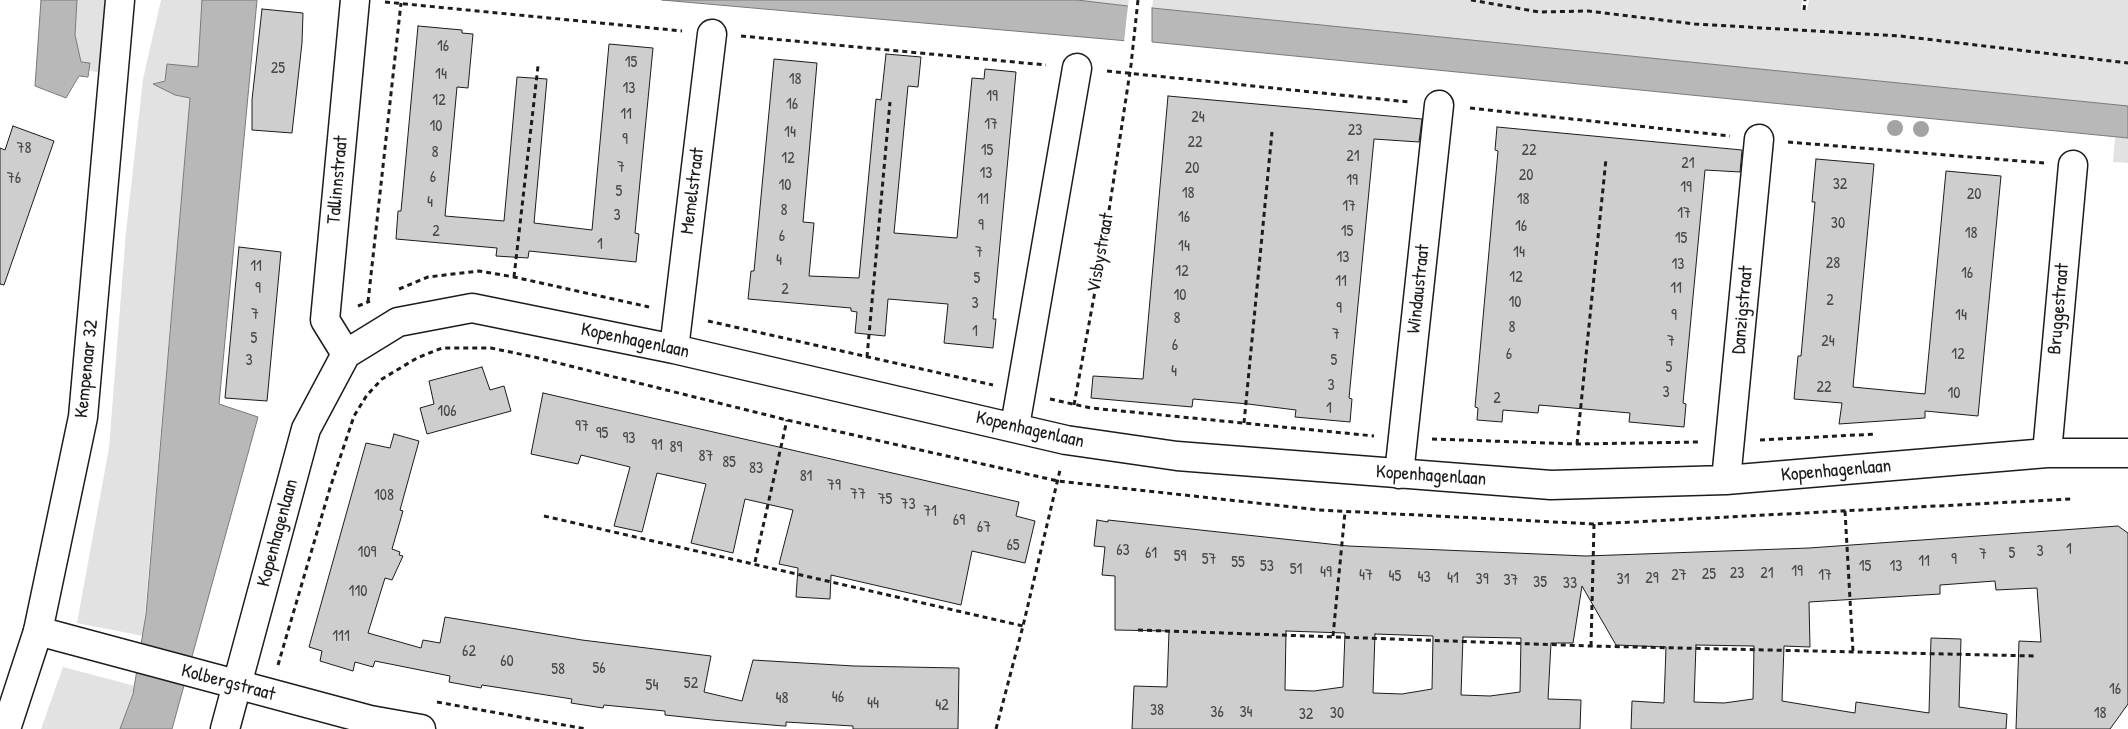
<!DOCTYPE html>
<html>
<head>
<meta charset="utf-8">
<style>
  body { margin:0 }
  canvas { display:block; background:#fff }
</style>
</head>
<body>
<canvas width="2128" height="729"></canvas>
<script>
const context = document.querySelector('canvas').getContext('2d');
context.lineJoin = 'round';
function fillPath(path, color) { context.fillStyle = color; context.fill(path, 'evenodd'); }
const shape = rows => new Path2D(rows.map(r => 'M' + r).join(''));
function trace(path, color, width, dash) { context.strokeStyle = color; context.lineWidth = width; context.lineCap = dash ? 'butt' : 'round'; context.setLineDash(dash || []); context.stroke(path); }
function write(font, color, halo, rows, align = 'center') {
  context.font = font + ' "Patrick Hand",sans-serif'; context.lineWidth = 4; context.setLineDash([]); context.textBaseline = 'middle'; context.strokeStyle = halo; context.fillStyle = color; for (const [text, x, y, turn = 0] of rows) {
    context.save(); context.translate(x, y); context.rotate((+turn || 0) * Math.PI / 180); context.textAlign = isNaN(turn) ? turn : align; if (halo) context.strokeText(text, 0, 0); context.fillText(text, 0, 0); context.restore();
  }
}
fillPath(shape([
  [77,0,110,0,103,74,89,70,90,63,81,62,75,35],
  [161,0,202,0,198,68,154,84,175,95,190,98,143,636,77,623,109,448,126,232,143,79],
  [1077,0,1129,0,1128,6],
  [1153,0,1802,0,1801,10,1807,10,1809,0,2128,0,2128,106,1152,8],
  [2115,137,2128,138,2128,163,2113,162],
  [63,667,135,686,120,729,41,729]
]), '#e2e2e2');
const water = shape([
  [41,0,77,0,75,35,81,62,90,63,88,77,79,76,66,98,35,86,41,0],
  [202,0,257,0,219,404,258,417,172,729,120,729,133,694,146,614,190,98,175,95,153,84,165,81,167,64,198,67,202,0],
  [662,0,1077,0,1128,6,1128,41,662,0],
  [1152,8,2128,106,2128,138,1152,42,1152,8]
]);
fillPath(water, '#b8b8b8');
trace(water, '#7a7a7a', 1);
fillPath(shape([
  [1128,4,1131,6,1131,41,1128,43,1124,43]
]), '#fff');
const building = shape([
  [262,9,303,13,302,43,292,133,252,130,252,100,262,9],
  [418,26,462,30,462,33,473,34,468,88,457,87,445,216,504,221,517,77,547,79,534,223,592,230,609,44,653,48,635,233,639,234,636,262,529,251,528,258,496,256,497,248,396,239,398,211,401,211,418,26],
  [886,54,921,57,918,87,908,86,894,233,957,238,972,78,984,79,985,69,1016,72,993,319,996,319,993,348,944,343,948,304,888,299,885,336,855,333,857,312,851,311,851,308,748,299,751,271,754,271,774,59,817,63,803,222,814,223,809,276,859,278,876,99,881,100,886,54],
  [1168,96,1422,119,1419,142,1374,139,1349,398,1352,399,1350,422,1295,417,1296,410,1248,404,1193,399,1192,407,1091,398,1093,376,1143,379,1168,96],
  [13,126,54,141,4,285,0,284,0,148,5,150,13,126],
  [1497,127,1742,150,1740,172,1705,170,1683,403,1686,404,1684,427,1629,422,1630,413,1539,405,1538,413,1503,410,1502,422,1477,420,1478,408,1475,407,1498,151,1495,150,1497,127],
  [1816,159,1874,164,1853,387,1925,394,1946,171,2001,176,1978,416,1925,411,1925,418,1839,424,1842,403,1794,399,1798,356,1801,356,1815,202,1812,202,1816,159],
  [239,247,281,252,267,401,225,398,239,247],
  [482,367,490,390,504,386,511,411,427,434,420,408,434,404,429,381,482,367],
  [543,393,1019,502,1016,516,1035,521,1025,563,972,551,961,605,831,575,830,599,796,597,798,568,779,564,793,510,745,499,733,553,691,543,706,484,657,473,642,532,614,526,630,467,581,455,578,464,531,454,543,393],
  [394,434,419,441,400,510,403,511,392,549,400,552,399,555,403,556,392,580,385,578,368,633,421,648,423,640,440,643,445,617,582,640,711,656,704,692,742,701,753,660,854,666,959,668,958,729,853,729,853,726,786,722,786,726,784,726,712,720,665,715,665,711,604,705,603,708,571,703,572,699,482,685,481,688,449,682,450,676,375,661,373,667,355,662,353,671,320,661,322,651,309,647,366,443,390,448,394,434],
  [1097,520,1108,522,1108,520,1348,546,1586,556,1809,548,2118,526,2128,533,2128,704,2110,729,2016,729,2019,641,2041,642,2037,588,1996,590,1995,581,1940,585,1940,594,1809,602,1810,647,1784,646,1782,701,1855,713,1856,702,1929,713,1931,638,1961,639,1959,707,2007,714,2006,729,1631,729,1632,701,1664,703,1666,647,1616,645,1582,586,1573,643,1551,643,1548,699,1581,700,1580,729,1132,729,1134,686,1167,687,1169,631,1115,630,1115,576,1102,575,1105,547,1094,546,1097,520],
  [1286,631,1345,633,1343,687,1314,691,1285,690,1286,631],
  [1375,634,1433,636,1432,689,1402,694,1373,693,1375,634],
  [1463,637,1521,638,1520,692,1490,696,1461,695,1463,637],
  [1696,645,1754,646,1753,699,1724,703,1694,702,1696,645]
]);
fillPath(building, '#cecece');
trace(building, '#1c1c1c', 1);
const street = shape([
  [674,349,712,34],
  [346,354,325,320,355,0],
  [1015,426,1077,68],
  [2047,453,2073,165],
  [1399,474,1439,105],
  [1726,480,1759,139],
  [38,631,370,720,421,729],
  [225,729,306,429,346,354,398,322,472,308,674,349,1066,440,1177,456,1551,485,1726,480,2047,453,2128,453]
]);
const secondary = shape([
  [6,729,38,631,83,417,120,0]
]);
trace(street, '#1c1c1c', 31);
trace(secondary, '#1c1c1c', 31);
trace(shape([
  [1471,0,1539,12,1588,11,1695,24,1900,36,2128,63],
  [385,2,682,31],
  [1804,10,1805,0],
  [741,36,1046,65],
  [1107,71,1409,102],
  [1470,108,1730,136],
  [1788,142,2044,163],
  [514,277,538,66],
  [399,289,428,277,479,271,514,277,649,307],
  [368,302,401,3],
  [358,306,370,301],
  [708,321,993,385],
  [867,357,890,102],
  [1050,399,1091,408,1374,436],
  [1074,405,1105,237,1131,65,1138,0],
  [1244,423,1272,132],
  [1432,439,1577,444,1698,442],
  [1760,440,1876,434],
  [1577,444,1606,159],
  [1845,511,1853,652],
  [544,516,1023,626],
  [755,562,787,420],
  [1138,630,1591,646,2035,656],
  [1333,636,1345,512],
  [1591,646,1594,524],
  [278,665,330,488,354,416,367,395,382,379,417,358,442,348,491,348,534,357,787,420,1058,481,1319,510,1594,524,2071,499],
  [437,702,586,729],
  [996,729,1023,626,1060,470]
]), '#1c1c1c', 3, [5, 4]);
trace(street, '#fff', 28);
trace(secondary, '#fff', 28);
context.fillStyle = '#a3a3a3';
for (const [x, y] of [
  [1895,128],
  [1921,129]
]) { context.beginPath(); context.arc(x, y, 8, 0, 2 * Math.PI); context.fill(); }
write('16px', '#484848', null, [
  ["16",443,47],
  ["15",631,63],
  ["25",278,69],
  ["14",441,75],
  ["18",795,80],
  ["13",629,89],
  ["19",992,97],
  ["12",439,101],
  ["16",792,105],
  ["11",626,115],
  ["24",1198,118],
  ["17",991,125],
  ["10",436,127],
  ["23",1355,131],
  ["14",790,133],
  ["9",625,140],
  ["22",1195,143],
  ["78",24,149],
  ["15",987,151],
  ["22",1529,151],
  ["8",435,153],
  ["21",1353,157],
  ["12",788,159],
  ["21",1688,164],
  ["7",621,168],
  ["20",1192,169],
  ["13",986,174],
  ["20",1526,176],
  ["6",433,178],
  ["76",14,179],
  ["19",1352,181],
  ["32",1840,185],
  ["10",785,186],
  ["19",1686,188],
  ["5",619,192],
  ["18",1188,194],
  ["20",1974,195],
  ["11",983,200],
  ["18",1523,200],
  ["4",430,203],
  ["17",1349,207],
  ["8",784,211],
  ["17",1684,214],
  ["3",617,216],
  ["16",1184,218],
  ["30",1838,224],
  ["9",981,226],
  ["16",1521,227],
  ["2",436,232],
  ["15",1347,232],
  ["18",1971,234],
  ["6",782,237],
  ["15",1681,239],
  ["1",600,245],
  ["14",1184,247],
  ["7",979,253],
  ["14",1519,253],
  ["13",1343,258],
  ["4",779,261],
  ["28",1833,264],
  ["13",1678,265],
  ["11",256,267],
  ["12",1182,272],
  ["16",1967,274],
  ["12",1516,278],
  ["5",977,279],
  ["11",1341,282],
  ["9",258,289],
  ["11",1676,289],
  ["2",785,290],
  ["10",1180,296],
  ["2",1830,301],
  ["10",1515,303],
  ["3",975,304],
  ["9",1339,309],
  ["7",255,315],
  ["9",1674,316],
  ["14",1961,316],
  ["8",1177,319],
  ["8",1512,328],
  ["1",975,332],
  ["7",1336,335],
  ["5",254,339],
  ["7",1671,342],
  ["24",1828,342],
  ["6",1175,346],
  ["6",1509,355],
  ["12",1958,355],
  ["3",249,361],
  ["5",1334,361],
  ["5",1669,368],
  ["4",1174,372],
  ["3",1331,386],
  ["22",1824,388],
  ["3",1666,393],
  ["10",1954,394],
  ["2",1497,399],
  ["1",1329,409],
  ["106",447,412],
  ["97",582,427],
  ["95",602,434],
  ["93",629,439],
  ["91",657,446],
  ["89",676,448],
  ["87",706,457],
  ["85",729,463],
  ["83",756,469],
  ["81",806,477],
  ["79",834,486],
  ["77",858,495],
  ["108",384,496],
  ["75",885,500],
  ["73",908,505],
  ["71",930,512],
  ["69",959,521],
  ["67",984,528],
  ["65",1013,546],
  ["1",2069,550],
  ["63",1123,551],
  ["3",2040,552],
  ["109",367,553],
  ["61",1151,554],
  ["5",2012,554],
  ["7",1983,555],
  ["59",1180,557],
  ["57",1209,560],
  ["9",1954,560],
  ["11",1924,562],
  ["55",1238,563],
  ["53",1267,567],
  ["15",1865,567],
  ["13",1896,567],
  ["51",1296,570],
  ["19",1797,572],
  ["49",1326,573],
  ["23",1737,574],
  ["21",1767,574],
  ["25",1709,575],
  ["47",1366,576],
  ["27",1679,576],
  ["17",1825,576],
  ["45",1395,577],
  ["43",1424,578],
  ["41",1453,579],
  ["29",1652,579],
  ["39",1482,580],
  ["31",1623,580],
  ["37",1511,581],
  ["35",1540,583],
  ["33",1570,584],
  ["110",358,592],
  ["111",341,637],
  ["62",469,652],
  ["60",507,662],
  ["56",599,669],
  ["58",558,670],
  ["52",691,684],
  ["54",652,686],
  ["16",2115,690],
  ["46",838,698],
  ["48",782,699],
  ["44",873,704],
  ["42",942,706],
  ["38",1157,711],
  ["36",1217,713],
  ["34",1246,713],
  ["30",1337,714],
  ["18",2100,714],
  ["32",1306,715]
]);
write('19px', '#1c1c1c', '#fff', [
  ["Tallinnstraat",338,180,-85],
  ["Memelstraat",693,191,-83],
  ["Visbystraat",1101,253,-80],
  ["Windaustraat",1419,289,-84],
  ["Bruggestraat",2059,309,-85],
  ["Danzigstraat",1743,310,-85],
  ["Kopenhagenlaan",635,341,12],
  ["Kempenaar 32",87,369,-84],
  ["Kopenhagenlaan",1030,430,13],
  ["Kopenhagenlaan",1836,471,-5],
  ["Kopenhagenlaan",1431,476,4],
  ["Kopenhagenlaan",278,533,-75],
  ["Kolbergstraat",228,683,15]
]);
</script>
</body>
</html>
